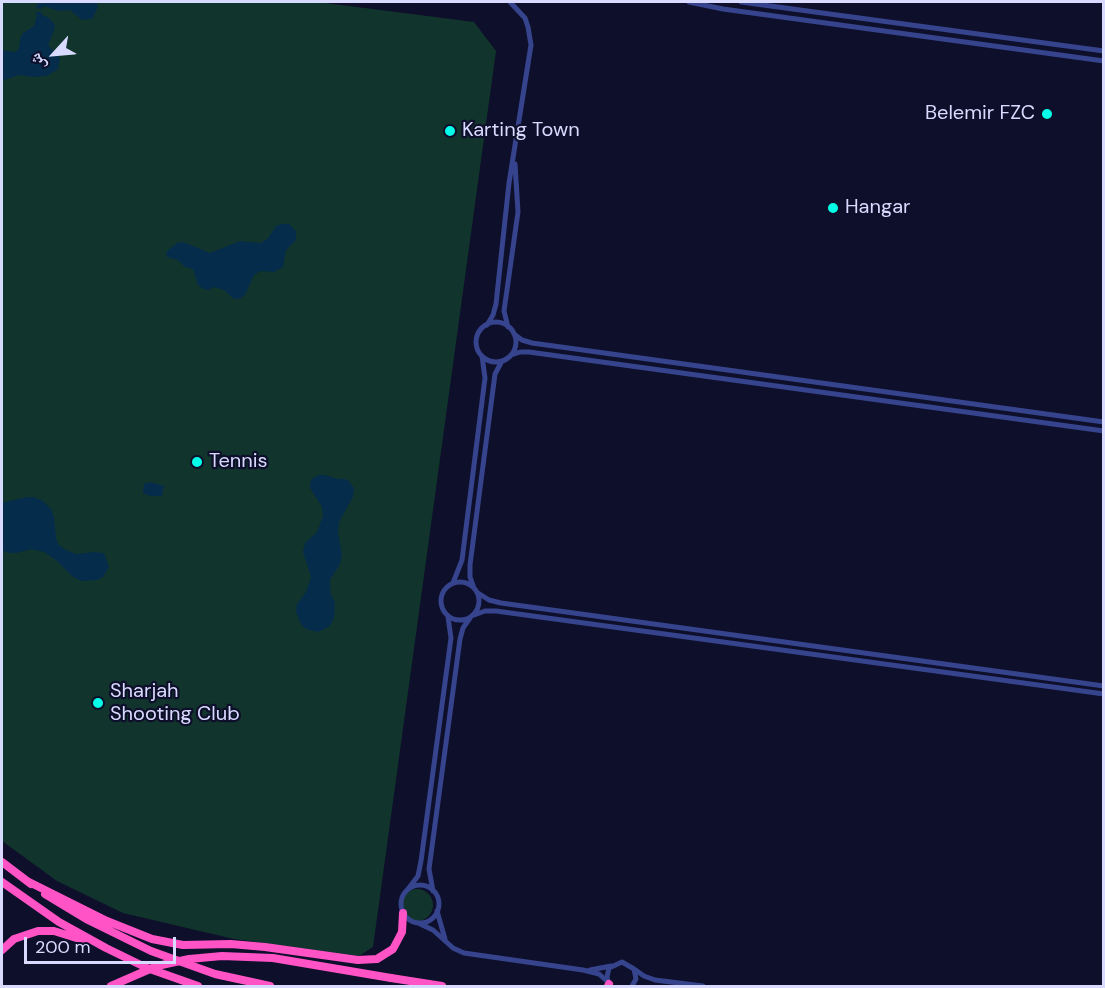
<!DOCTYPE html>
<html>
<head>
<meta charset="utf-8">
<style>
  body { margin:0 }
  #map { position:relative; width:1105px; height:988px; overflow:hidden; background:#0e0f2a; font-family:"DM Sans","Noto Naskh Arabic",sans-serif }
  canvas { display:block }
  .frame { position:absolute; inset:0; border:3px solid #d8dbff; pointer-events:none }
  .north { position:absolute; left:24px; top:24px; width:60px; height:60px; -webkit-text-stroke:4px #0e0f2a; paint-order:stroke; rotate:244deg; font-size:16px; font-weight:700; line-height:24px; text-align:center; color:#d8dbff }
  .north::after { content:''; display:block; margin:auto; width:21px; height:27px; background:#d8dbff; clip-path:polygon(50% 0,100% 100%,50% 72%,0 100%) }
  .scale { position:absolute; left:24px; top:937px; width:152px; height:27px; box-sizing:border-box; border:3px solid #d8dbff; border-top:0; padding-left:8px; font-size:18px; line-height:21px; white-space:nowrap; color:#d8dbff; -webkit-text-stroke:4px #0e0f2a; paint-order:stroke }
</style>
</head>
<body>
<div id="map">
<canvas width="1105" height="988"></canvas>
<div class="frame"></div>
<div class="north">ش</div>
<div class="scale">200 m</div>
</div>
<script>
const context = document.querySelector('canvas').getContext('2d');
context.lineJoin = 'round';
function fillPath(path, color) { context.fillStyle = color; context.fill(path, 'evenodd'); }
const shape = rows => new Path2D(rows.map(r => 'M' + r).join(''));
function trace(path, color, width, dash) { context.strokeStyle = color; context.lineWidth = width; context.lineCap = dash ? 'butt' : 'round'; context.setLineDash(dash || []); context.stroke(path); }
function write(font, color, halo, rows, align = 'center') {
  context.font = font + ' "DM Sans",sans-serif'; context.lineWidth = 4.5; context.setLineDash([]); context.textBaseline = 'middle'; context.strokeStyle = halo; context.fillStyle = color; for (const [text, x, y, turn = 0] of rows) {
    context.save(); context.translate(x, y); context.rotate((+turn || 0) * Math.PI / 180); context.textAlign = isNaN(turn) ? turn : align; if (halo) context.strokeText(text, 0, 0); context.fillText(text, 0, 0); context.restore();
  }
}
fillPath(shape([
  [2,2,318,2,474,22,496,51,373,947,359,956,234,939,123,913,57,881,2,841],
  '401 905a16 16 0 1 1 32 0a16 16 0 1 1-32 0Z'
]), '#11352d');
fillPath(shape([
  [38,2,96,2,98,7,92,19,82,20,70,10,59,11,44,6,42,9,36,8],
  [35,12,41,12,42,15,49,18,55,25,54,30,48,45,60,58,58,69,47,76,33,77,19,75,2,81,2,50,15,52,19,49,20,39,23,33,34,26,37,15],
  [282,224,289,224,296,231,296,240,286,250,283,267,274,272,261,271,254,275,245,295,239,299,234,299,224,290,215,287,208,290,203,289,198,285,193,269,185,267,178,260,167,257,166,252,177,243,183,242,210,253,240,241,261,243,268,238,276,226],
  [319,475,325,475,338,479,345,479,349,481,354,488,353,497,339,522,338,533,342,555,340,564,330,580,331,595,335,602,334,618,330,626,318,632,306,629,301,624,296,612,297,604,306,592,311,577,303,552,305,543,317,532,323,516,322,507,310,488,310,482,313,478],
  [150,482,164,486,162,496,150,496,143,493,144,484],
  [27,497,33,497,43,501,51,509,54,517,56,538,58,544,66,550,76,554,94,552,104,553,109,567,103,577,97,580,81,581,72,576,56,560,44,552,31,549,17,553,9,553,2,550,2,503]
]), '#062c4b');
trace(shape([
  [689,2,723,9,1104,61],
  [741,2,1104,51],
  '476 342a20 20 0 1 1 40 0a20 20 0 1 1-40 0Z',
  [487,325,493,315,496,304,509,183,531,45,528,27,525,18,510,2],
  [508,327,504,311,518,212,515,164],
  [514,334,522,340,532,343,1104,422],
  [511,355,520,352,529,352,1104,431],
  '441 601a19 19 0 1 1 38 0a19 19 0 1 1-38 0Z',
  [453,583,462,560,485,378,482,356],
  [474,588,470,577,470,565,495,374,502,361],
  [478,593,489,600,501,603,1104,686],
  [474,615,485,611,496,611,1104,694],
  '401 904a19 19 0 1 1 38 0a19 19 0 1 1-38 0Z',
  [408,889,418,876,421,861,451,638,448,617],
  [433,891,429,869,460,639,463,628,470,618],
  [437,911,445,939],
  [418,923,433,930,453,948,464,953,583,970,599,974,608,982],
  [634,969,644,976,655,980,703,986],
  [590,970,611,966],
  [608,982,607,977,609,968,622,962,634,969,636,979,632,986]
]), '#36438d', 5);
trace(shape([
  [2,862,31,884],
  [27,881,107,921,152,939,183,945,231,944,265,947,358,960,377,959,393,949,402,932,403,913],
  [2,882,59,922,106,948,147,968,198,986],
  [45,894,88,920,151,951,215,974,270,986],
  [2,950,14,939,38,931,54,931,86,941],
  [391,978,442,986],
  [608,986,609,984]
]), '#ff53c6', 8);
trace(shape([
  [111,986,157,966,189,959,222,956,273,958,391,978]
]), '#ff53c6', 8);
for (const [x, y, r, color] of [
  [1047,114,6,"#04ffe9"],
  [450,131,6,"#04ffe9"],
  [833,208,6,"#04ffe9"],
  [197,462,6,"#04ffe9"],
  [98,703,6,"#04ffe9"]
]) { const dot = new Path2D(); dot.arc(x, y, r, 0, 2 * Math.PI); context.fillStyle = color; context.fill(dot); trace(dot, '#0e0f2a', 2); }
write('20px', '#d8dbff', '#0e0f2a', [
  ["Belemir FZC",1035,114,"right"],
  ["Karting Town",462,131],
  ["Hangar",845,208],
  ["Tennis",209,462],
  ["Sharjah",110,692],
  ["Shooting Club",110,715]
], 'left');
</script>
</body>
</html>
